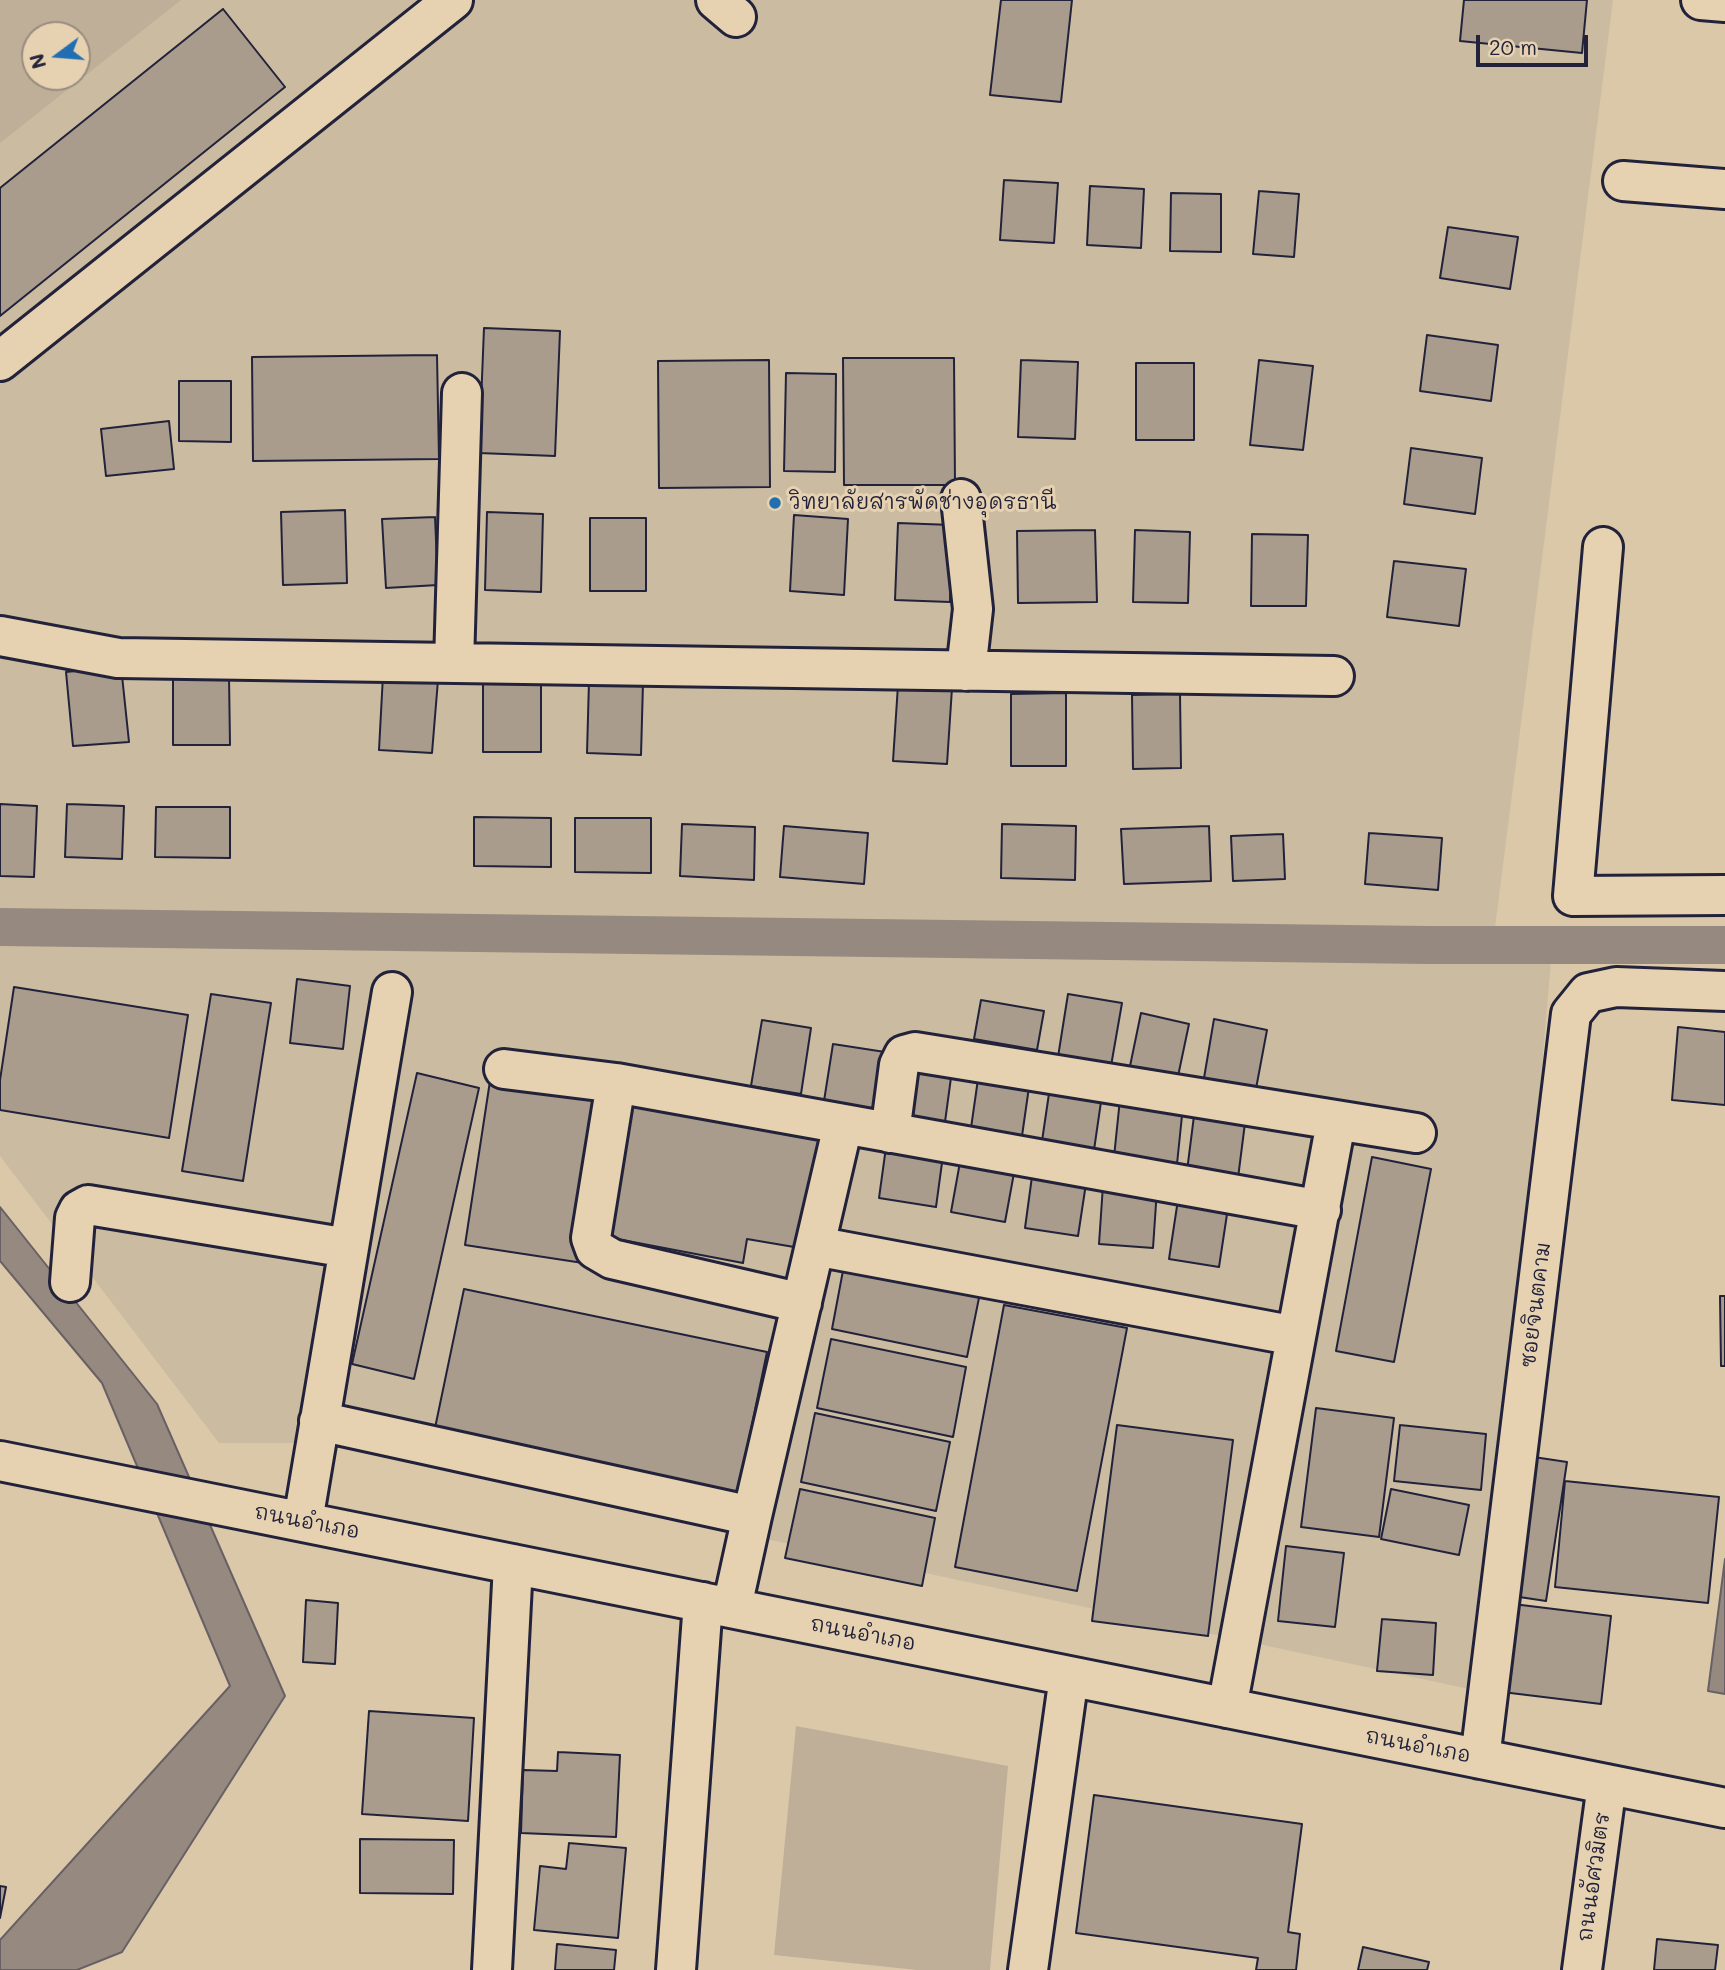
<!DOCTYPE html>
<html>
<head>
<meta charset="utf-8">
<style>
  body { margin:0 }
  #map { position:relative; width:1725px; height:1970px; overflow:hidden; background:#dac8a9; font-family:Mali,sans-serif }
  canvas { display:block }
  .north { position:absolute; left:21px; top:21px; width:70px; height:70px; box-sizing:border-box; background:#e6d2b0; border:2px solid #988c81; border-radius:50%; rotate:254deg; font-size:19px; font-weight:700; line-height:28px; text-align:center; color:#22223b }
  .north::after { content:''; display:block; margin:auto; width:24px; height:32px; background:#1f6fb2; clip-path:polygon(50% 0,100% 100%,50% 72%,0 100%) }
  .scale { position:absolute; left:1476px; top:35px; width:112px; height:32px; box-sizing:border-box; border:4px solid #22223b; border-top:0; padding-left:9px; font-size:21px; line-height:24px; white-space:nowrap; color:#22223b; -webkit-text-stroke:5px #e6d2b0; paint-order:stroke }
</style>
</head>
<body>
<div id="map">
<canvas width="1725" height="1970"></canvas>
<div class="north">N</div>
<div class="scale">20 m</div>
</div>
<script>
const context = document.querySelector('canvas').getContext('2d');
context.lineJoin = 'round';
function fillPath(path, color) { context.fillStyle = color; context.fill(path, 'evenodd'); }
const shape = rows => new Path2D(rows.map(r => 'M' + r).join(''));
function trace(path, color, width, dash) { context.strokeStyle = color; context.lineWidth = width; context.lineCap = dash ? 'butt' : 'round'; context.setLineDash(dash || []); context.stroke(path); }
function write(font, color, halo, rows, align = 'center') {
  context.font = font + ' Mali,"Playpen Sans Thai",sans-serif'; context.lineWidth = 6; context.setLineDash([]); context.textBaseline = 'middle'; context.strokeStyle = halo; context.fillStyle = color; for (const [text, x, y, turn = 0] of rows) {
    context.save(); context.translate(x, y); context.rotate((+turn || 0) * Math.PI / 180); context.textAlign = isNaN(turn) ? turn : align; if (halo) context.strokeText(text, 0, 0); context.fillText(text, 0, 0); context.restore();
  }
}
fillPath(shape([
  [0,0,1613,0,1495,928,1553,938,1488,1693,316,1443,219,1443,0,1156],
  [35,35,77,35,77,77,35,77]
]), '#cbbba0');
fillPath(shape([
  [0,0,181,0,0,143],
  [35,35,77,35,77,77,35,77],
  [796,1726,1008,1766,990,1970,917,1970,774,1955]
]), '#bfaf99');
const water = shape([
  [0,1207,157,1404,285,1696,122,1952,77,1970,0,1970,0,1940,230,1686,102,1383,0,1261,0,1207],
  [1725,1559,1725,1694,1708,1691,1725,1559]
]);
fillPath(water, '#968a80');
trace(water, '#686064', 2);
trace(shape([
  [0,927,1427,945,1725,945]
]), '#968a80', 38);
const building = shape([
  [1001,0,1072,0,1061,102,990,95,1001,0],
  [1464,0,1587,0,1582,53,1460,41,1464,0],
  [223,9,285,87,0,316,0,188,223,9],
  [1004,180,1058,183,1054,243,1000,240,1004,180],
  [1090,186,1144,189,1141,248,1087,245,1090,186],
  [1259,191,1299,194,1294,257,1253,254,1259,191],
  [1171,193,1221,194,1221,252,1170,251,1171,193],
  [1448,227,1518,237,1510,289,1440,278,1448,227],
  [484,328,560,331,555,456,479,453,484,328],
  [1427,335,1498,345,1491,401,1420,391,1427,335],
  [437,355,439,459,253,461,252,357,437,355],
  [843,358,954,358,955,485,844,485,843,358],
  [769,360,770,487,659,488,658,361,769,360],
  [1021,360,1078,362,1075,439,1018,437,1021,360],
  [1259,360,1313,366,1303,450,1250,445,1259,360],
  [1136,363,1194,363,1194,440,1136,440,1136,363],
  [786,373,836,374,835,472,784,471,786,373],
  [179,381,231,381,231,442,179,441,179,381],
  [169,421,174,469,106,476,101,429,169,421],
  [1411,448,1482,458,1475,514,1404,504,1411,448],
  [345,510,347,583,283,585,281,512,345,510],
  [487,512,543,514,541,592,485,590,487,512],
  [794,515,848,519,844,595,790,591,794,515],
  [435,517,438,585,386,588,382,519,435,517],
  [590,518,646,518,646,591,590,591,590,518],
  [898,523,952,525,950,602,895,600,898,523],
  [1095,530,1097,602,1018,603,1017,531,1095,530],
  [1135,530,1190,532,1188,603,1133,602,1135,530],
  [1252,534,1308,535,1306,606,1251,606,1252,534],
  [1394,561,1466,569,1459,626,1387,617,1394,561],
  [121,666,129,742,73,746,66,672,121,666],
  [383,675,438,680,432,753,379,750,383,675],
  [173,676,229,676,230,745,173,745,173,676],
  [483,681,541,681,541,752,483,752,483,681],
  [589,681,643,683,641,755,587,753,589,681],
  [898,685,952,688,947,764,893,761,898,685],
  [1066,693,1066,766,1011,766,1011,694,1066,693],
  [1180,694,1181,768,1133,769,1132,695,1180,694],
  [0,804,37,806,34,877,0,876,0,804],
  [67,804,124,806,122,859,65,857,67,804],
  [156,807,230,807,230,858,155,857,156,807],
  [474,817,551,818,551,867,474,866,474,817],
  [575,818,651,818,651,873,575,872,575,818],
  [682,824,755,827,754,880,680,876,682,824],
  [1002,824,1076,826,1075,880,1001,878,1002,824],
  [784,826,868,833,864,884,780,877,784,826],
  [1209,826,1211,881,1124,884,1121,829,1209,826],
  [1369,833,1442,838,1438,890,1365,884,1369,833],
  [1283,834,1285,879,1233,881,1231,836,1283,834],
  [297,979,350,986,343,1049,290,1043,297,979],
  [14,987,188,1015,169,1138,0,1110,0,1080,14,987],
  [211,994,271,1003,243,1181,182,1171,211,994],
  [1068,994,1122,1003,1111,1066,1058,1057,1068,994],
  [981,1000,1044,1011,1037,1050,974,1039,981,1000],
  [1141,1013,1189,1024,1177,1081,1129,1071,1141,1013],
  [1214,1019,1267,1030,1255,1094,1203,1084,1214,1019],
  [762,1020,811,1028,801,1094,751,1086,762,1020],
  [1678,1027,1725,1032,1725,1105,1672,1100,1678,1027],
  [833,1044,885,1052,876,1109,824,1101,833,1044],
  [904,1063,952,1070,945,1122,897,1115,904,1063],
  [979,1072,1030,1080,1022,1136,971,1128,979,1072],
  [417,1073,479,1088,414,1379,352,1364,417,1073],
  [1051,1080,1103,1088,1094,1150,1042,1141,1051,1080],
  [490,1081,607,1099,583,1263,465,1245,490,1081],
  [622,1095,820,1132,800,1248,747,1239,743,1263,596,1235,622,1095],
  [1120,1099,1183,1106,1177,1164,1114,1157,1120,1099],
  [1195,1108,1246,1115,1238,1178,1187,1171,1195,1108],
  [887,1140,944,1148,936,1207,879,1198,887,1140],
  [962,1151,1016,1162,1005,1222,951,1212,962,1151],
  [1372,1157,1431,1169,1394,1362,1336,1351,1372,1157],
  [1033,1169,1087,1177,1078,1236,1025,1228,1033,1169],
  [1103,1185,1157,1189,1153,1248,1099,1244,1103,1185],
  [1179,1193,1229,1201,1219,1267,1169,1259,1179,1193],
  [845,1260,981,1288,967,1357,832,1329,845,1260],
  [464,1289,767,1352,738,1492,435,1428,464,1289],
  [1720,1296,1725,1296,1725,1366,1721,1366,1720,1296],
  [1004,1305,1127,1328,1077,1591,955,1567,1004,1305],
  [831,1339,966,1367,953,1437,817,1408,831,1339],
  [1316,1408,1394,1418,1379,1537,1301,1527,1316,1408],
  [815,1413,950,1442,936,1511,801,1482,815,1413],
  [1117,1425,1233,1440,1208,1636,1092,1621,1117,1425],
  [1400,1425,1486,1434,1481,1490,1394,1481,1400,1425],
  [1527,1456,1567,1462,1546,1601,1506,1595,1527,1456],
  [1565,1481,1719,1497,1708,1603,1555,1587,1565,1481],
  [800,1489,935,1518,922,1586,785,1558,800,1489],
  [1391,1489,1469,1505,1459,1555,1381,1539,1391,1489],
  [1286,1546,1344,1553,1335,1627,1278,1621,1286,1546],
  [306,1600,338,1603,335,1664,303,1662,306,1600],
  [1505,1603,1611,1616,1601,1704,1494,1691,1505,1603],
  [1382,1619,1436,1623,1433,1675,1377,1671,1382,1619],
  [369,1711,474,1718,468,1821,362,1814,369,1711],
  [558,1752,620,1755,616,1837,521,1833,523,1770,557,1771,558,1752],
  [1094,1795,1302,1824,1288,1932,1300,1934,1296,1970,1256,1970,1258,1958,1076,1933,1094,1795],
  [360,1839,454,1840,453,1894,360,1893,360,1839],
  [569,1843,626,1848,618,1938,534,1930,540,1866,566,1869,569,1843],
  [0,1886,6,1887,0,1918,0,1886],
  [1657,1939,1718,1945,1715,1970,1654,1970,1657,1939],
  [557,1944,616,1950,614,1970,555,1970,557,1944],
  [1363,1947,1429,1962,1427,1970,1358,1970,1363,1947]
]);
fillPath(building, '#a99c8c');
trace(building, '#22223b', 2);
const minor = shape([
  [716,0,736,17],
  [1701,0,1725,2],
  [1623,181,1725,189],
  [0,361,453,0],
  [961,499,973,609,966,671],
  [1603,547,1573,896,1725,895],
  [0,636,118,658,1334,676],
  [454,663,462,393],
  [504,1069,616,1083,1321,1210],
  [616,1083,591,1238,595,1249,612,1259,802,1303],
  [890,1133,899,1065,904,1055,915,1052,1416,1133],
  [815,1246,1296,1336],
  [70,1282,75,1218,79,1210,88,1205,348,1248],
  [319,1421,752,1516,843,1125],
  [0,1461,1725,1808],
  [303,1521,392,992],
  [732,1607,752,1516],
  [1227,1708,1336,1122],
  [1480,1759,1571,1014,1588,993,1616,987,1725,991],
  [492,1970,513,1564],
  [676,1970,703,1602],
  [1028,1970,1069,1676],
  [1582,1970,1607,1784]
]);
trace(minor, '#22223b', 44);
trace(minor, '#e6d2b0', 38);
for (const [x, y, r, color] of [
  [775,503,7,"#1f6fb2"]
]) { const dot = new Path2D(); dot.arc(x, y, r, 0, 2 * Math.PI); context.fillStyle = color; context.fill(dot); trace(dot, '#e6d2b0', 2.5); }
write('21px', '#22223b', '#e6d2b0', [
  ["วิทยาลัยสารพัดช่างอุดรธานี",789,503]
], 'left');
write('21px', '#22223b', '#e6d2b0', [
  ["ซอยจินตคาม",1536,1305,-83],
  ["ถนนอำเภอ",307,1522,11],
  ["ถนนอำเภอ",863,1634,11],
  ["ถนนอำเภอ",1418,1746,11],
  ["ถนนอัศวมิตร",1594,1877,-82]
]);
</script>
</body>
</html>
